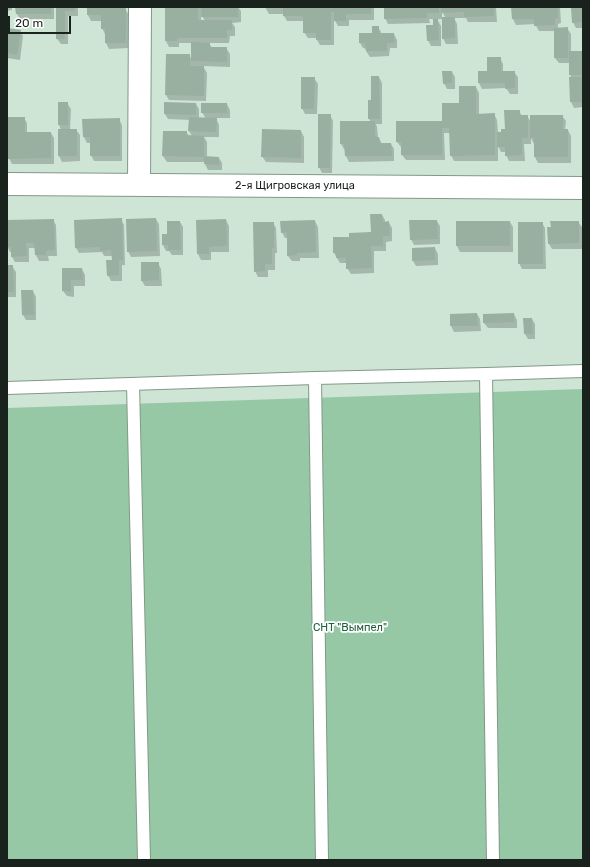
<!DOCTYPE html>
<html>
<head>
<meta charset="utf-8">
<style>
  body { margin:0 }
  #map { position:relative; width:590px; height:867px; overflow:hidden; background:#cee5d5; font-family:Rubik,sans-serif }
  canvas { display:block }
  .frame { position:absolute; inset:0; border:8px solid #19221c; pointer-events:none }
  .scale { position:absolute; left:8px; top:16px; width:63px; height:18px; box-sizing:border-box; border:2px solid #19221c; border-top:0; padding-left:5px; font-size:12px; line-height:14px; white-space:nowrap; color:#19221c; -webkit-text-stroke:3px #fff; paint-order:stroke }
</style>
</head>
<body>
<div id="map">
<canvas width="590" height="867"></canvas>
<div class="frame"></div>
<div class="scale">20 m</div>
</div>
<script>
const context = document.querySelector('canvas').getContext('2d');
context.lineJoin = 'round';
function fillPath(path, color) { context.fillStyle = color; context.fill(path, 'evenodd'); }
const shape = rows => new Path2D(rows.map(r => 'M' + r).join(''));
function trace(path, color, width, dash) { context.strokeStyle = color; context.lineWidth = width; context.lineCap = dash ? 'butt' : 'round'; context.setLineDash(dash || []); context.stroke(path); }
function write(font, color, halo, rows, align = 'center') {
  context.font = font + ' Rubik,sans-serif'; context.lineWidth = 3.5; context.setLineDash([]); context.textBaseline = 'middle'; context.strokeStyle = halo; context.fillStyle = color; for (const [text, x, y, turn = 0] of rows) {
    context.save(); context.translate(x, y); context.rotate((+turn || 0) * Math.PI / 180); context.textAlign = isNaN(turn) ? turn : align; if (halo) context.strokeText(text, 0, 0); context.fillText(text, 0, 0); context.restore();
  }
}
fillPath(shape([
  [583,389,583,860,7,860,7,408]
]), '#96c8a6');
fillPath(shape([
  [7,7,12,7,12,10,7,11],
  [16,7,54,7,54,19,20,19,17,14],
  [57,7,78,7,78,16,68,16,68,44,61,44,57,39],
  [88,7,122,7,122,9,125,9,129,15,129,48,109,49,106,43,106,34,105,34,102,28,102,21,91,21,88,15],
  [166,7,238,7,241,11,241,22,232,23,235,27,235,36,230,36,229,43,209,43,212,48,226,48,230,54,230,67,203,66,207,73,206,101,169,100,166,95,189,55,192,60,192,43,179,43,179,47,169,47,166,41],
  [201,14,205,21,201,21],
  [265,7,374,7,374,20,349,20,349,26,338,26,334,19,334,45,320,45,317,40,317,38,308,38,304,32,304,21,287,21,284,16,284,14,269,14],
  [385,7,496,7,497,22,468,22,466,18,454,18,457,24,458,44,446,44,443,38,443,19,437,19,441,26,441,46,431,46,428,40,434,26,434,19,429,19,430,23,388,24,385,18],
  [442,11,444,15,446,18,442,18],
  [512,7,560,7,561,23,558,24,558,29,567,28,571,34,571,52,581,52,583,56,583,107,574,108,571,102,570,78,572,78,570,75,570,63,559,63,555,58,555,31,539,31,535,24,516,25,513,19],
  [572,7,583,7,583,28,576,28,573,22],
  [378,27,381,32,381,34,394,34,397,40,397,48,390,48,389,56,370,57,366,51,366,49,363,48,360,43,373,34],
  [7,29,20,31,23,36,20,60,7,58],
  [500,58,503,64,503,72,514,72,518,77,518,94,510,94,506,88,482,89,479,83],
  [452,72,455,77,455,89,447,89,444,83],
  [379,77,382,83,382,124,376,124,377,127,378,138,379,138,382,144,391,144,394,149,394,161,349,162,346,156,345,149,344,149,341,144,371,122,369,119,372,101],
  [314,78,318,84,317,114,305,114,302,108],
  [476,87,479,93,479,115,494,114,497,120,498,133,502,133,506,130,519,111,522,116,527,116,531,122,562,116,566,121,565,130,568,130,571,136,571,163,538,163,535,157,535,144,534,144,531,138,531,144,524,144,525,161,509,161,506,155,506,152,501,152,498,146,498,161,454,161,451,155,450,133,444,133,445,160,406,160,402,155,402,147,401,147,397,142,443,122],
  [67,103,71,109,70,130,76,130,80,135,80,161,62,162,59,156,59,130,61,130,59,125],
  [196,104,199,109,199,119,206,119,202,112,227,104,230,110,230,118,216,118,219,125,219,137,204,137,207,142,207,157,219,158,222,163,222,170,208,170,205,164,205,162,167,162,163,156,186,132,189,136,192,136,189,131,190,120,168,119,165,114],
  [7,114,8,118,24,118,27,123,27,133,51,133,54,138,54,164,12,164,9,158,9,154,7,154],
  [330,115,333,121,332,173,322,173,319,167],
  [119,119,122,125,122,161,94,161,91,155,91,143,87,143,84,137,83,120],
  [301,131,304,137,304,163,266,162,262,156],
  [382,215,385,220,385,223,389,223,392,228,392,241,386,242,386,251,374,251,374,273,351,274,347,268,347,263,340,263,334,253,350,238,372,233],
  [121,219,124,225,125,265,122,265,122,281,111,281,108,275,113,261,112,256,104,256,102,252,79,253,76,248],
  [156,219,159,224,160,256,131,257,128,251],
  [53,220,56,225,57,256,48,256,49,261,39,261,36,255,36,248,29,248,29,262,15,262,12,257,12,252,10,252,7,246,7,221],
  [226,220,229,226,229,252,211,252,211,260,201,260,198,254,197,221],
  [315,221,318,227,319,258,300,258,300,261,292,261,288,256,288,238,285,238,282,232],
  [437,221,440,226,440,244,414,245,411,239],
  [180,222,183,227,183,255,172,255,169,251,166,251,163,245,163,235,168,235],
  [457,222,510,222,513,227,513,252,460,252,457,246],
  [578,222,582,227,582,249,552,249,549,244],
  [273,223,276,228,277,253,275,253,275,270,268,270,268,277,258,277,255,271],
  [542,223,545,228,546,269,522,269,519,263],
  [435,248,438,254,438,265,416,266,413,261],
  [158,263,161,269,162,286,145,286,142,281],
  [7,266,12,266,16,272,16,297,7,297],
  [63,269,82,269,85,275,85,286,74,286,74,297,67,296,63,291],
  [33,291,36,297,36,320,26,320,23,315],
  [451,314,477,314,480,319,481,331,454,332,451,326],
  [514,314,517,320,517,328,488,328,484,323],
  [532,319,535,324,535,339,528,339,525,334]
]), '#0003');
fillPath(shape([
  [15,7,51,7,51,14,16,14],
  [56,7,75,7,75,11,65,11,65,39,56,39],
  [87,7,119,7,119,8,126,8,126,43,105,43,105,29,101,29,101,15,87,15],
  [165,7,198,7,198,20,232,20,232,30,227,30,227,38,177,38,177,41,165,41],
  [202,7,238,7,238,17,201,17],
  [283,7,371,7,371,14,346,14,346,21,334,21,334,12,331,12,331,40,316,40,316,33,303,33,303,16,283,16],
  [384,7,439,7,439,13,427,13,427,18,384,19],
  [441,7,494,7,494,16,464,17,464,12,441,13],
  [511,7,558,7,558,18,555,18,555,25,534,26,534,19,512,19],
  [571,7,583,7,583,22,572,23],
  [442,17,455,17,455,38,442,39],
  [433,19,438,19,439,40,427,41,426,25,433,25],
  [372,26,379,26,379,33,394,33,394,43,387,43,387,51,366,51,365,43,359,43,359,33,372,33],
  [568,27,568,58,554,58,554,28],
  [7,28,21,30,17,55,7,53],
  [191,42,210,43,210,47,227,47,227,62,191,61],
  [569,51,582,51,582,75,569,75],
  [166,54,190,54,190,66,204,66,204,96,165,95],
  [487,57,501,57,501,71,515,71,515,88,505,89,505,83,478,83,478,71,487,71],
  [442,71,452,71,452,83,443,84],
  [371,76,379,76,380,119,368,119,368,100,371,100],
  [301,77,315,77,314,109,301,109],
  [569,77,583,77,583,102,570,102],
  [459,86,476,86,476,114,495,113,495,155,450,156,449,128,442,128,442,155,401,155,401,142,396,142,396,121,442,121,442,103,459,103],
  [58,102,68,102,68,125,58,125],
  [164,102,196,103,196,115,164,114],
  [201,103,227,103,227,113,201,113],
  [504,110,520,110,520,115,528,115,528,138,522,138,522,155,505,156,505,147,497,147,497,132,501,132,501,129,505,129],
  [318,114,331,114,330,168,318,168],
  [530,115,563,115,563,129,568,129,568,157,534,157,534,138,530,138],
  [8,117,25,117,25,132,51,132,51,158,8,159],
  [189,117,217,118,216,132,188,131],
  [120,118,120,156,90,156,90,137,83,137,82,119],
  [340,121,375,121,375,137,379,137,380,143,391,143,392,156,345,156,344,144,340,144],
  [58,129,77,129,77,156,58,156],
  [262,129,301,130,301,158,261,157],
  [163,131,187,131,187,135,204,136,204,157,162,156],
  [204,156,219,157,219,165,204,164],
  [370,214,382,214,383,222,389,221,390,236,383,236,383,246,371,246,372,268,346,269,346,258,336,258,336,253,333,253,333,237,349,237,349,233,371,232],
  [122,218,123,260,119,260,119,275,107,276,106,260,112,260,111,250,100,251,100,247,75,248,74,220],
  [156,218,157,251,127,252,126,219],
  [54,219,55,250,46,251,46,255,35,255,34,243,26,243,27,256,11,257,11,247,7,247,7,220],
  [226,219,227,246,209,247,209,254,197,254,196,220],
  [315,220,316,252,297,253,297,255,287,256,287,232,281,233,280,221],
  [409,220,437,220,438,239,410,240],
  [167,221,180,221,181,250,168,250,168,245,162,245,162,234,167,234],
  [456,221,510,221,510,246,456,246],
  [550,221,579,221,579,243,548,244,547,227,551,227],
  [253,222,274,222,274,248,272,248,272,264,265,264,265,271,254,272],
  [518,222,543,222,543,264,518,264],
  [435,247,435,260,412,261,412,248],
  [141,262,159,262,159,280,141,281],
  [7,265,13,265,14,292,7,292],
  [62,268,82,268,83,280,71,280,71,291,62,291],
  [21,290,33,290,34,315,22,315],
  [477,313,478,326,450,326,450,314],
  [514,313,514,322,483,323,483,314],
  [523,318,532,318,533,334,524,334]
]), '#99af9f');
const service = shape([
  [486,374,493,860],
  [315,378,322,860],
  [133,384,144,860],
  [7,388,315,378,486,374,583,371]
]);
const minor = shape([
  [7,184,583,188],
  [139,185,140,7]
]);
trace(service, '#829889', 14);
trace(minor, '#829889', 24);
trace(service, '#fff', 12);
trace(minor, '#fff', 22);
write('11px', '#19221c', '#fff', [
  ["2-я Щигровская улица",295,186]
]);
write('11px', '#1c623a', '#fff', [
  ["СНТ \"Вымпел\"",350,628]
]);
</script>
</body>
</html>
